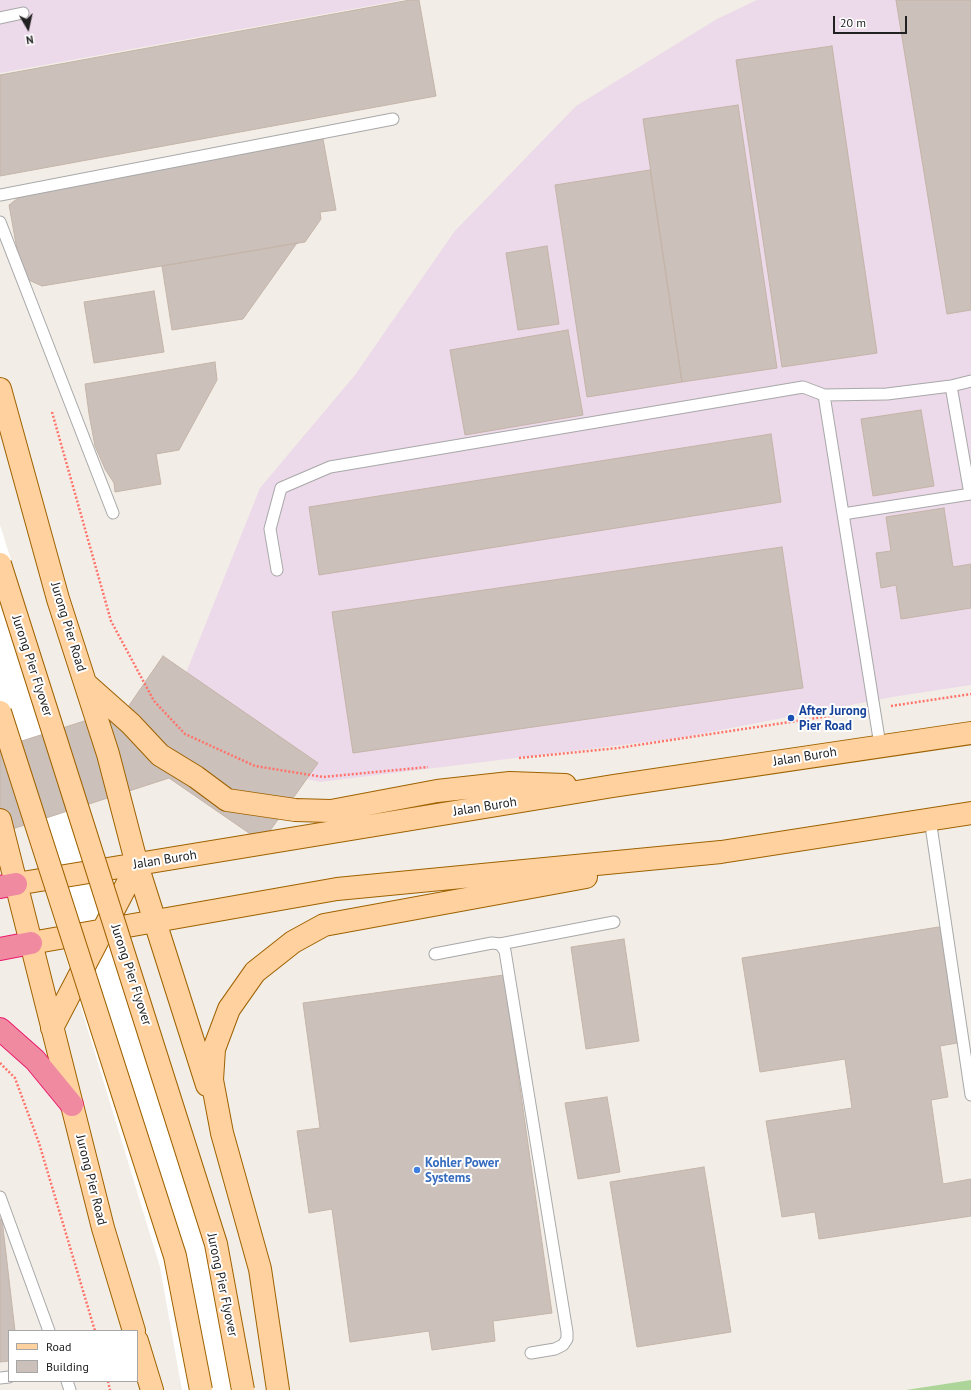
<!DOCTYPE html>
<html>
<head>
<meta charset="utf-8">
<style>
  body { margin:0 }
  #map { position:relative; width:971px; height:1390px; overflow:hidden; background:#f2eee7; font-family:"PT Sans",sans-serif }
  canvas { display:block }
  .legend { position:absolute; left:8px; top:1330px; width:130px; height:52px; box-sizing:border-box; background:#fff; border:1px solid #a6a6a6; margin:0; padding:5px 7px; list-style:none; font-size:12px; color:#212121 }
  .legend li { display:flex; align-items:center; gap:8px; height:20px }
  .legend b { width:20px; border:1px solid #a6a6a6 }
  .north { position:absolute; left:8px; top:8px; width:40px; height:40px; -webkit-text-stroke:3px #fff; paint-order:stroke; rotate:171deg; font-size:11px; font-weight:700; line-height:16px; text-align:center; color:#212121 }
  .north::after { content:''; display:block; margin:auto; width:14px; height:18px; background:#212121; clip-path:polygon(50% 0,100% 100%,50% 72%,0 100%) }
  .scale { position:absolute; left:833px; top:16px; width:74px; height:18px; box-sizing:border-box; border:2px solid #212121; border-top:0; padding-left:5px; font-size:12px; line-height:14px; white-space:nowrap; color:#212121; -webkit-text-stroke:3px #fff; paint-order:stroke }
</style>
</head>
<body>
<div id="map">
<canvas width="971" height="1390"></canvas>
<ul class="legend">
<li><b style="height:5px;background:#ffd19f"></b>Road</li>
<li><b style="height:11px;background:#cbc0ba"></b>Building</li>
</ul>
<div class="north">N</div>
<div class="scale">20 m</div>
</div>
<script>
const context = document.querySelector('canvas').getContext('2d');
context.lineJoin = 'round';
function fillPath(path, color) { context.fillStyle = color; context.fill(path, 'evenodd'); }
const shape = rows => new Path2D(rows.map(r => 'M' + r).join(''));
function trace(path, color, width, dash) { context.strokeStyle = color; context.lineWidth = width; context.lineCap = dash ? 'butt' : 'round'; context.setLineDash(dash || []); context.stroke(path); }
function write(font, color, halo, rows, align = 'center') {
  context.font = font + ' "PT Sans",sans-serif'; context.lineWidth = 4; context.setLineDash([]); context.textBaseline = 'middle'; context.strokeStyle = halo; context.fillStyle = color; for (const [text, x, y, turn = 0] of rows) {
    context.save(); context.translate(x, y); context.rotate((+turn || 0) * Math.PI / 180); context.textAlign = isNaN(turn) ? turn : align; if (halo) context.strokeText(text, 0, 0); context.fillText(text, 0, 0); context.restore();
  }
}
fillPath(shape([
  [0,0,402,0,0,73],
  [757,0,971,0,971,685,892,697,679,738,320,782,244,764,174,703,260,488,355,375,454,232,576,106,717,19]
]), '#ecd9e9');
fillPath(shape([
  [971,1380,971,1390,906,1390]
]), '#add599');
fillPath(shape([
  [0,525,228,1250,249,1390,182,1390,160,1267,0,741]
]), '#fff');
const building = shape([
  [410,0,419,0,436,96,0,176,0,75,410,0],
  [896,0,971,0,971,310,947,314,896,0],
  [832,46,877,353,782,367,736,60,832,46],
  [738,105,777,368,682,382,643,119,738,105],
  [323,139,336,210,320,212,321,219,305,242,42,286,22,277,9,205,27,191,323,139],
  [650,170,682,382,587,397,555,185,650,170],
  [297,243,243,319,172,330,162,266,297,243],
  [547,246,559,324,518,330,506,253,547,246],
  [154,291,164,352,94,363,84,302,154,291],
  [568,330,583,415,465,435,450,350,568,330],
  [215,362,217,380,179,450,156,454,161,484,115,492,114,483,105,469,95,446,89,414,85,384,215,362],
  [921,410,934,486,873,496,861,419,921,410],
  [771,434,781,502,319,575,309,507,771,434],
  [944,508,953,567,971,564,971,608,901,619,896,585,881,588,876,553,891,551,886,517,944,508],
  [782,547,803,688,353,753,332,612,782,547],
  [163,656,318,763,262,842,169,778,0,833,0,748,128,707,163,656],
  [945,926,963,1042,940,1046,948,1097,931,1100,943,1184,971,1179,971,1216,819,1239,815,1212,782,1217,766,1121,852,1108,845,1059,760,1072,742,958,945,926],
  [624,939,639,1041,586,1049,571,947,624,939],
  [504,975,552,1313,493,1321,495,1341,432,1350,429,1331,350,1342,332,1209,309,1213,297,1131,320,1128,303,1003,504,975],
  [607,1097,620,1172,578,1179,565,1103,607,1097],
  [704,1167,731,1332,637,1347,610,1182,704,1167],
  [0,1219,2,1219,15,1331,9,1331,9,1361,0,1362,0,1219]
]);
fillPath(building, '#cbc0ba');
trace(building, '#c5b4a8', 1);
const lane = shape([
  [0,18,23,13],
  [0,195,393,119],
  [0,222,113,513],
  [951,386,970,494],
  [824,395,880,745],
  [843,514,971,494],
  [277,570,270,529,281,488,330,467,803,387,824,395,887,394,951,386,971,381],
  [930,819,971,1095],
  [500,944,614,922],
  [435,954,492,943,500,944,505,951,567,1332,567,1339,563,1345,555,1349,531,1353],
  [0,1197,49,1331],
  [0,1378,9,1377],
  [67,1381,70,1390]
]);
const primary = shape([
  [0,389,58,599,108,754,137,865,207,1085],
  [86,684,131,724,160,755,196,777,227,800,295,810,331,811,437,791,510,783,565,785],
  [0,820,103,1228,134,1331],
  [16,884,613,786,971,733],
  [31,943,337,889,721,852,971,813],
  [52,1028,137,865],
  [137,1341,152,1390],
  [278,1390,260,1269,222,1133,212,1080,214,1049,229,1009,255,972,293,942,324,925,586,877]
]);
const highway = shape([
  [0,887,16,884],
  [0,949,31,943],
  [0,1029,35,1060,72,1105]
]);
trace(lane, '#a8a8a8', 13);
trace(primary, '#9e6200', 24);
trace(highway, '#ea1a6c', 24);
trace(shape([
  [52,412,111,621,154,701,185,734,255,766,323,777,428,767],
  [891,706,971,694],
  [519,758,618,748,856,712],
  [0,1063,15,1078,39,1143,95,1331],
  [108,1381,110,1390]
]), '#ff736b', 2.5, [2, 2]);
trace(lane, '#fff', 11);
trace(primary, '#ffd19f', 22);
trace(highway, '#ef8aa1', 22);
const primaryBridge = shape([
  [0,564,216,1244,243,1390],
  [0,712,175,1256,201,1390]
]);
trace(primaryBridge, '#9e6200', 24, []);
trace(primaryBridge, '#ffd19f', 22);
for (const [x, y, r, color] of [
  [791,718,4,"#1a4fb4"],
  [417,1170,4,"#3f7fe0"]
]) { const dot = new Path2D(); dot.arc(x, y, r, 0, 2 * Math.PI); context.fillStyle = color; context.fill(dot); trace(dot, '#fff', 1.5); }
write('13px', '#212121', '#fff', [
  ["Jurong Pier Road",68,627,73],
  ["Jurong Pier Flyover",32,666,72],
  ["Jalan Buroh",805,757,-9],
  ["Jalan Buroh",485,807,-9],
  ["Jalan Buroh",165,860,-9],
  ["Jurong Pier Flyover",131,975,72],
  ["Jurong Pier Road",91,1180,76],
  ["Jurong Pier Flyover",222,1285,78]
]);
write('bold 13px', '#164399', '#fff', [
  ["After Jurong",799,711],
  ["Pier Road",799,726]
], 'left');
write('bold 13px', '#366cbe', '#fff', [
  ["Kohler Power",425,1163],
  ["Systems",425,1178]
], 'left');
</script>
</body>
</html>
